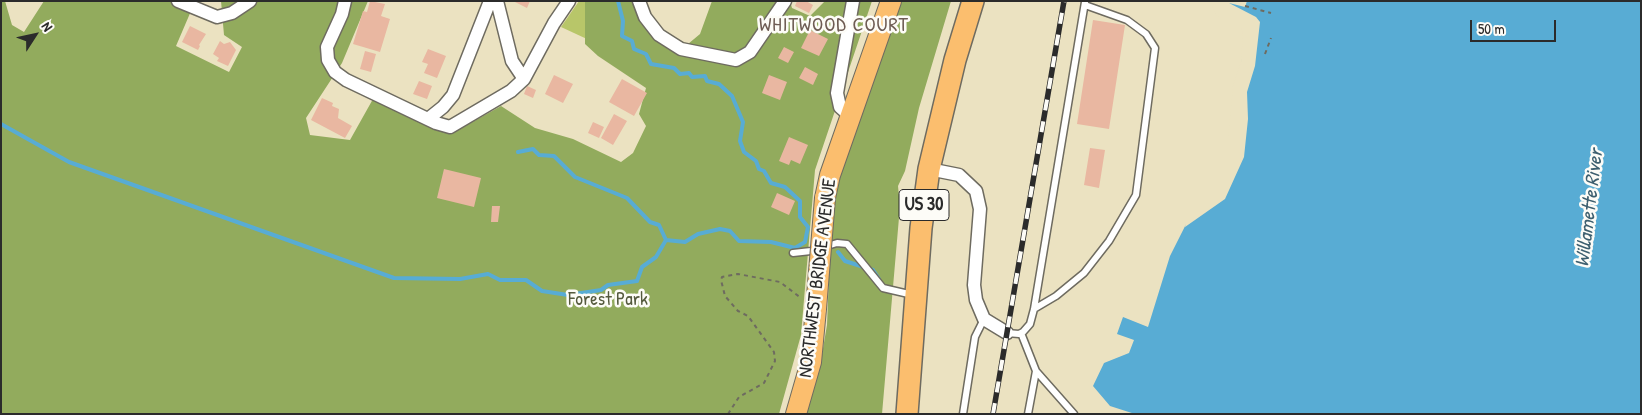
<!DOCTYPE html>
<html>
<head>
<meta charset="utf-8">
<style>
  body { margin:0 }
  #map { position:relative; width:1642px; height:415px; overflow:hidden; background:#ebe2c1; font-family:"Patrick Hand",sans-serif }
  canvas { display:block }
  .frame { position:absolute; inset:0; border:2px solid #2b2b2b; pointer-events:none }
  .north { position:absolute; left:10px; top:10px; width:50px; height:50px; -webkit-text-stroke:4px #fdfcf7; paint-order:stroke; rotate:55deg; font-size:14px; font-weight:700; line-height:20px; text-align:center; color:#2b2b2b }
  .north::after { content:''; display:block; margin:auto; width:18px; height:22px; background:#2b2b2b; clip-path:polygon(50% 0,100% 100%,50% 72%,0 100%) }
  .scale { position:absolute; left:1470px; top:20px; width:86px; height:22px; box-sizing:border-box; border:2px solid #2b2b2b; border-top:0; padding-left:6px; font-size:15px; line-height:18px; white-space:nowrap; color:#2b2b2b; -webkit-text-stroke:4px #fdfcf7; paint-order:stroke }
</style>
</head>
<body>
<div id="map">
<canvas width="1642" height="415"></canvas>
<div class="frame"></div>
<div class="north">N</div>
<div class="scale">50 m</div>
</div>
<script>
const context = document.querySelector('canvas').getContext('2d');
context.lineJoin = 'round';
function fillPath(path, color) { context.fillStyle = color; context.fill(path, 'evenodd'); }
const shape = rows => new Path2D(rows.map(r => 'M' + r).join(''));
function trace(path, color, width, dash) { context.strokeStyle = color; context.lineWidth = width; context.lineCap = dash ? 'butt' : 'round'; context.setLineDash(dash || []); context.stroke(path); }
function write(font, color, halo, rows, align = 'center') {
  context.font = font + ' "Patrick Hand",sans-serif'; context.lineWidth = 5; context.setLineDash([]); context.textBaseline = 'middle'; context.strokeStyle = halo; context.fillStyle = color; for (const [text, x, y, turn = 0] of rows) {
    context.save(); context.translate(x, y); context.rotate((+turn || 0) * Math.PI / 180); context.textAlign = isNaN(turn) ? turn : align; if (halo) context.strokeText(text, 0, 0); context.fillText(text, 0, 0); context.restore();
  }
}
fillPath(shape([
  [579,1,623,1,602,46,561,27]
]), '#b8c669');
fillPath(shape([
  [1,1,5,1,12,25,24,32,44,1,175,1,191,11,176,46,229,72,242,47,224,35,221,1,368,1,342,63,306,118,310,135,350,140,373,99,445,133,460,129,501,106,535,128,573,139,621,162,633,153,646,126,639,114,646,88,598,56,585,44,585,1,646,1,651,17,662,32,688,44,700,34,712,1,790,1,792,8,810,16,825,1,872,1,815,170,801,335,779,414,1,414],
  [896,1,951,1,919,108,905,171,898,186,900,206,882,414,805,414,819,372,827,325,832,203,840,167]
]), '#92ab5d');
fillPath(shape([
  [1212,1,1641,1,1641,414,1135,414,1110,406,1093,386,1104,363,1129,353,1134,340,1117,334,1123,317,1148,327,1170,256,1230,137,1246,33,1243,26]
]), '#58acd4');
fillPath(shape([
  [1209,1,1247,1,1245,7,1229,3,1256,17,1260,22,1255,66,1247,92,1248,119,1244,157,1225,199,1185,227,1186,220,1228,136,1233,86,1241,62,1243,33,1241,28,1217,16]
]), '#ebe2c1');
trace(shape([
  [618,1,623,21,622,36,632,41,634,49,646,54,651,64,674,68,680,74,689,73,692,77,705,76,707,81,719,84,732,96,743,122,740,141,744,152,756,161,759,169,764,171,771,183,785,187,800,201,800,217,808,227,805,242,795,248,771,242,739,241,730,231,720,229,698,234,685,242,666,240],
  [1,124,69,162,394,278,460,279,488,274,500,280,526,280,542,291,568,295,601,290,608,285,637,281,642,267,656,257,666,240],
  [518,152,533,149,539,155,554,156,575,177,627,198,650,222,659,225,666,240],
  [838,252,845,261,873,270,879,279]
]), '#58acd4', 4);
fillPath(shape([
  [370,1,385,4,381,16,390,19,380,52,353,44,363,11,367,12],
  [513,1,530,1,527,8],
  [797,1,806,1,813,5,809,13,795,6],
  [1093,20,1125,25,1109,129,1077,124],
  [190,26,206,34,199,45,200,46,198,50,182,42],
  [810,30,828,39,819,56,801,48],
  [220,41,224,44,230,42,236,50,228,66,217,61,219,58,213,54],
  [784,47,794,52,788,63,778,58],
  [428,49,446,56,437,78,424,73,428,64,422,62],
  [365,51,376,54,371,72,360,69],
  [805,67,818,74,813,85,799,78],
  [554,75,573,84,563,103,545,94],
  [769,75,787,82,780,100,762,93],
  [622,79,647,93,634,116,609,102],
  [419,81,432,86,427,99,413,94],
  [527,86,536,90,533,98,524,94],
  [322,98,333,103,332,106,339,109,338,118,352,126,345,138,311,120],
  [614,114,627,121,613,145,601,138],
  [593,122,604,127,599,138,588,133],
  [789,137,808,145,800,164,791,160,789,165,779,161],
  [1090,148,1105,150,1099,188,1084,185],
  [444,169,481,178,474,207,437,198],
  [777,193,795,201,789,215,771,207],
  [492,206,500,206,498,222,491,222]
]), '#e9b7a1');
const service = shape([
  [793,253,811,251,837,243,847,244,883,288,913,295],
  [1034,309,1056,296,1084,273,1109,241,1136,195,1155,48,1146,34,1127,20,1085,5],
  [1007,333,1019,334,1023,332,1030,324,1034,309,1085,2],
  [1021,333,1036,371,1028,414],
  [1036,371,1074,414],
  [963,414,975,337,984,319]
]);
const minor = shape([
  [178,1,217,17,232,13,250,1],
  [345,1,342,14,327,47,328,60,335,72,346,80,436,123,450,127,511,91,524,79,554,23,569,1],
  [497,1,512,61,524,79],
  [639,1,645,17,659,35,681,49,736,60,750,52,785,1],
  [850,116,840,107,837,93,853,1],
  [428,119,443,107,453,95,490,1],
  [929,169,959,175,976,191,980,209,974,285,976,300,984,319,1007,333]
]);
const primary = shape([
  [825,198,830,175,891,1],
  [796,414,811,362,816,309]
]);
const trunk = shape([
  [907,414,921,228,929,169,955,60,973,1]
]);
trace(service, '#6e6b60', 9);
trace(minor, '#6e6b60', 15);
trace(primary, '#6e6b60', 22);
trace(trunk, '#6e6b60', 24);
trace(shape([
  [1245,6,1271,13],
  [1265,54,1271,38],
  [728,414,739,397,764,383,775,361,774,352,748,316,738,311,725,296,721,280,722,277,738,274,780,282,801,298]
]), '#6e6b60', 2, [4, 4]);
trace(service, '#fff', 6);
trace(minor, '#fff', 12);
trace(primary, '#fbbe6e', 20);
trace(trunk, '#fbbe6e', 21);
const rail = shape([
  [993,414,1064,1]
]);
trace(rail, '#2b2b2b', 5.5);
trace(rail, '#fdfcf7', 4, [11]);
const primaryBridge = shape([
  [816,309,825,198]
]);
trace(primaryBridge, '#6e6b60', 22, []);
trace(primaryBridge, '#fbbe6e', 20);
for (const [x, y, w] of [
  [924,205,50]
]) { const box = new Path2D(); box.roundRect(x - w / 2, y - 15.5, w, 31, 4); context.fillStyle = '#fdfcf7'; context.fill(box); trace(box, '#2b2b2b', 1); }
write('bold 18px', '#2b2b2b', null, [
  ["US 30",924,205]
]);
write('19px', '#2b2b2b', '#fdfcf7', [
  ["NORTHWEST BRIDGE AVENUE",818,278,-83]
]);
write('19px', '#555a3e', '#fdfcf7', [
  ["Forest Park",608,300]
]);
context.letterSpacing = '1px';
write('20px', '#6e5c54', '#fdfcf7', [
  ["WHITWOOD COURT",834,26]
]);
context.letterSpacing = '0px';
write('italic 20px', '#3d5f6f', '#fdfcf7', [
  ["Willamette River",1590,208,-83]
]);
</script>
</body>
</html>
